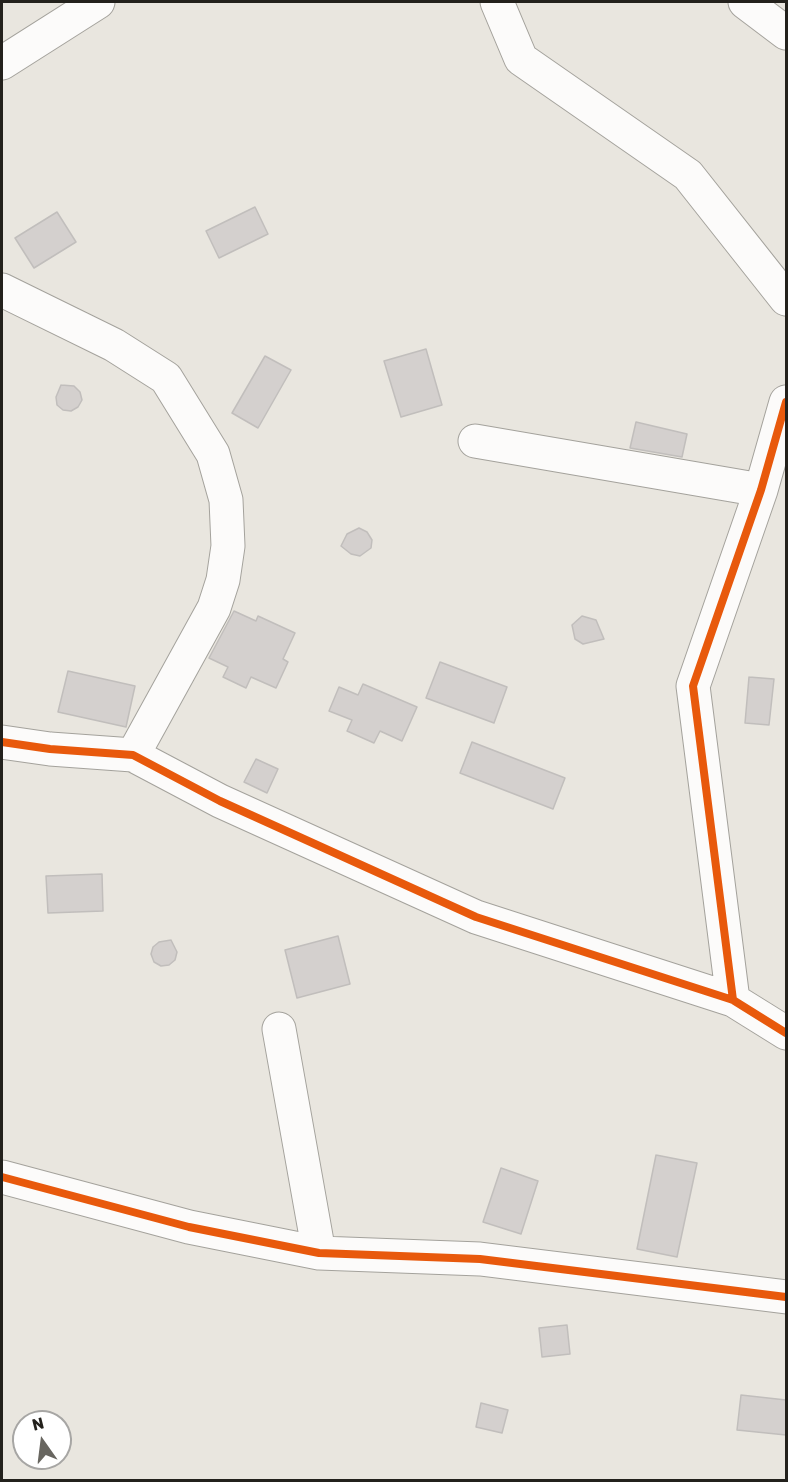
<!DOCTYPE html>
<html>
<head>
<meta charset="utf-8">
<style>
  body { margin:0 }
  #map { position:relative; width:788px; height:1482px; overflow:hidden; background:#e9e6df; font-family:Rubik,sans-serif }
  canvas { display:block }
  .frame { position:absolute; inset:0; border:3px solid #23211c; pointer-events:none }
  .north { position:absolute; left:12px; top:1410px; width:60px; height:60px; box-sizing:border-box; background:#fff; border:2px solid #a7a6a4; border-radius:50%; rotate:346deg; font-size:16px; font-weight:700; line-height:24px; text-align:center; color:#23211c }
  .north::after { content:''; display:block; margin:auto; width:21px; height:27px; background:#686660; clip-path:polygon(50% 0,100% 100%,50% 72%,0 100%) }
</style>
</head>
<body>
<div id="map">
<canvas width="788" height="1482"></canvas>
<div class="frame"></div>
<div class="north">N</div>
</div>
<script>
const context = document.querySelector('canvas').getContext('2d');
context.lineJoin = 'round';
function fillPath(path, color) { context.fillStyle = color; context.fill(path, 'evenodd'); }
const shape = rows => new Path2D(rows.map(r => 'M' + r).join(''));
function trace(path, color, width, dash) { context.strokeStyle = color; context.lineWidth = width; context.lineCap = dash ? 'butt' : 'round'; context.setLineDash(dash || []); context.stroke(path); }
const building = shape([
  [255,207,268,234,219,258,206,231,255,207],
  [57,212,76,242,34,268,15,238,57,212],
  [426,349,442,405,401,417,384,361,426,349],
  [265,356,291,370,258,428,232,413,265,356],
  [61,385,74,386,80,392,82,400,78,407,71,411,63,410,57,405,56,397,61,385],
  [636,422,687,434,682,457,630,448,636,422],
  [359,528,367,532,372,540,371,548,360,556,351,554,341,546,347,534,359,528],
  [234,611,256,621,258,616,295,633,283,659,288,662,276,688,251,677,246,688,223,677,228,667,209,658,234,611],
  [582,616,596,620,604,639,583,644,575,639,572,625,582,616],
  [440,662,507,687,494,723,426,698,440,662],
  [68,671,135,686,126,727,58,712,68,671],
  [749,677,774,679,769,725,745,723,749,677],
  [363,684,417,707,402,741,380,731,374,743,347,731,352,720,329,711,339,687,358,695,363,684],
  [472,742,565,778,553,809,460,773,472,742],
  [256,759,278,769,267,793,244,782,256,759],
  [102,874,103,911,48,913,46,876,102,874],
  [338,936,350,984,297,998,285,950,338,936],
  [171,940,177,952,175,960,169,965,161,966,154,962,151,954,153,947,159,942,171,940],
  [656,1155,697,1163,677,1257,637,1249,656,1155],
  [501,1168,538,1181,521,1234,483,1222,501,1168],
  [567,1325,570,1354,542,1357,539,1328,567,1325],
  [741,1395,786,1400,786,1435,737,1430,741,1395],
  [481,1403,508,1410,502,1433,476,1427,481,1403]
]);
fillPath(building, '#d4d0ce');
trace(building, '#c1bebc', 1.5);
const street = shape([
  [497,2,521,59,688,175,786,299],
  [745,2,786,33],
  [2,63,98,2],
  [2,290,114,345,166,378,213,454,226,500,228,546,223,580,214,608,133,755],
  [475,441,761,490],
  [2,742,50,749,133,755,220,801,476,917,733,1000,786,1033],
  [733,1000,693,686,761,490,786,402],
  [279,1029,319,1253],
  [2,1177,189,1227,319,1253,480,1259,786,1297]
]);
trace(street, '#a4a29c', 35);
trace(street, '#fcfbfa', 33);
trace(shape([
  [2,742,50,749,133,755,220,801,476,917,733,1000,786,1033],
  [733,1000,693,686,761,490,786,402],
  [2,1177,189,1227,319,1253,480,1259,786,1297]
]), '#e8590c', 8);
</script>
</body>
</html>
